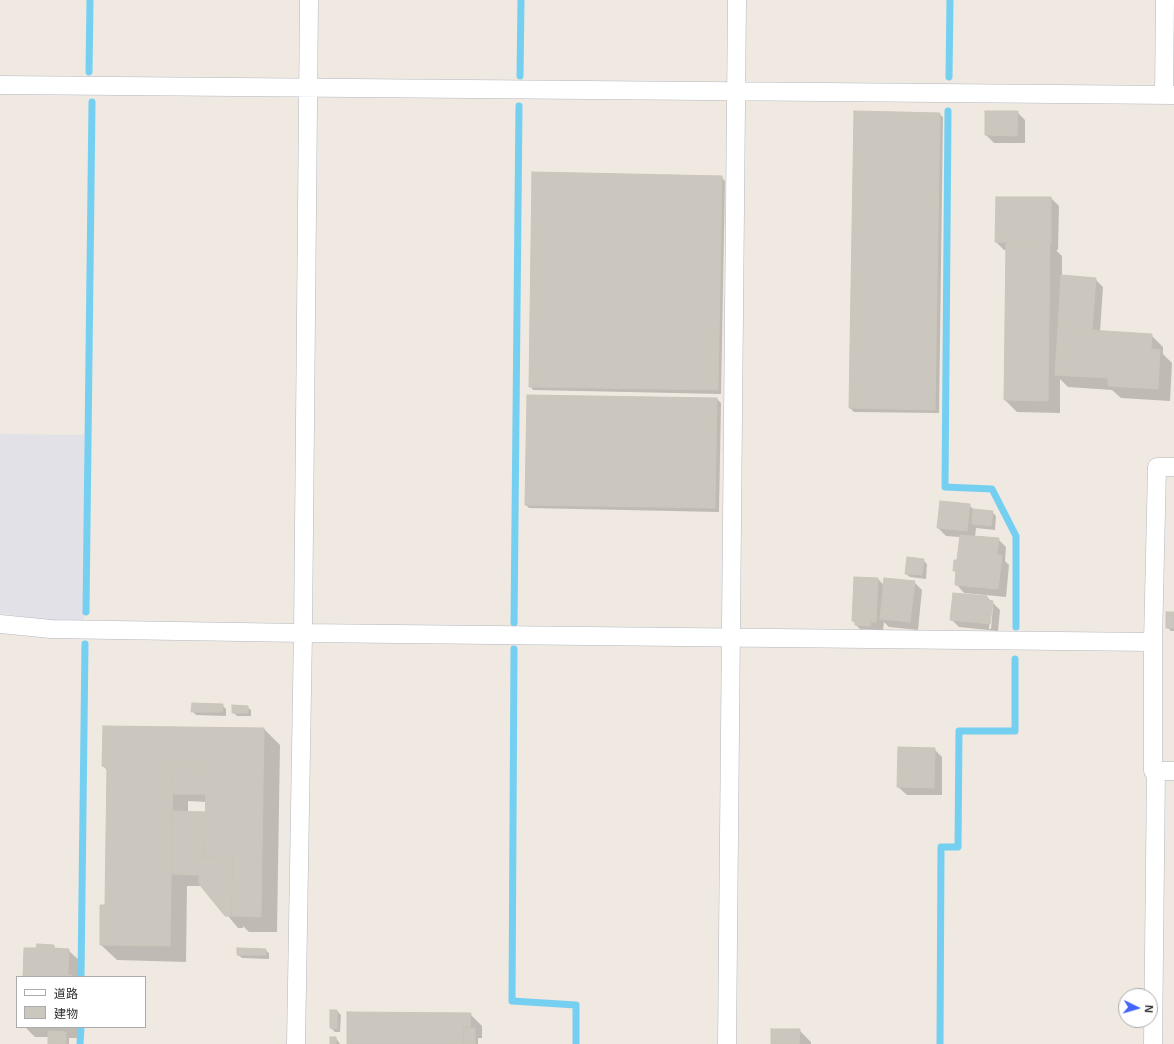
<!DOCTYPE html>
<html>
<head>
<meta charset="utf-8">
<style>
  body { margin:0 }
  #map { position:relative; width:1174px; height:1044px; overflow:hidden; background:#efe9e1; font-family:Helvetica,"Noto Sans JP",sans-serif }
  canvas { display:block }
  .legend { position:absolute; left:16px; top:976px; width:130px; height:52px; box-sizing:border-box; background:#fff; border:1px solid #ababab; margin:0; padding:5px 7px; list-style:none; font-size:12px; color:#2e2e2e }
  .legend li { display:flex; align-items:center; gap:8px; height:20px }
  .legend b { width:20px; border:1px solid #ababab }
  .north { position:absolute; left:1118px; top:988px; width:40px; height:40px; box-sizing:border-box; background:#fff; border:1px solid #ababab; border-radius:50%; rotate:95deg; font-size:11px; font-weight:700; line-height:16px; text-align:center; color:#2e2e2e }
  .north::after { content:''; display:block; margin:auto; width:14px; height:18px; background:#4264fb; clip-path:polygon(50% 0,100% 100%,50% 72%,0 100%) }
</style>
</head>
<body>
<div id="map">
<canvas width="1174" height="1044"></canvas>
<ul class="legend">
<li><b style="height:5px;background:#fff"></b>道路</li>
<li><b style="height:11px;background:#cbc7bf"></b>建物</li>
</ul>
<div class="north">N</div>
</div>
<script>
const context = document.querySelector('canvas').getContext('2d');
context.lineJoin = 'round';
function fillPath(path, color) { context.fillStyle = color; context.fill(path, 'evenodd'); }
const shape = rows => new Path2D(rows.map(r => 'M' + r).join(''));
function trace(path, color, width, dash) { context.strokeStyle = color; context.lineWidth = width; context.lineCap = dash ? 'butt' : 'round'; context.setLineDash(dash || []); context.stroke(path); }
fillPath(shape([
  [0,434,84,435,84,622,52,621,0,613]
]), '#e3e1e8');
fillPath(shape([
  [1017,112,1025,120,1025,143,994,143,986,135],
  [939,114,943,117,939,413,854,412,850,408],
  [721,177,725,181,721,394,533,390,530,386],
  [1051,198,1059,206,1058,250,1056,250,1062,256,1062,276,1095,279,1103,287,1100,332,1151,335,1163,347,1163,354,1172,363,1170,401,1121,398,1112,390,1068,387,1060,379,1060,413,1017,412,1005,400,1007,250,1004,250,996,242],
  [528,396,717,399,721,403,719,512,529,508,526,505],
  [969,505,974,510,992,512,996,516,995,530,976,528,975,537,998,539,1006,547,1005,561,1009,565,1006,597,964,593,956,584,957,573,954,570,958,562,960,537,946,536,938,528],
  [923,560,927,564,926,579,910,577,906,574],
  [878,579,884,585,914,582,922,590,918,630,889,627,884,622,883,630,860,629,856,625,853,620],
  [987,597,1000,610,998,631,959,627,951,619],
  [991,603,993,605,991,629,989,629],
  [1174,613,1174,631,1171,631,1167,627],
  [222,705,226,709,226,716,196,715,192,711],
  [247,707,251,710,251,716,237,716,233,712],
  [264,729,280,745,277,932,249,932,243,926,243,928,238,928,203,886,187,886,186,962,117,960,101,945,106,906,108,771,103,766],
  [188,801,206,802,206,815,204,813,188,813],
  [934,749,942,757,942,795,907,795,898,787],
  [53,946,57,950,68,950,81,962,80,977,24,977,37,949],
  [265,950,269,953,269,959,242,958,238,955],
  [337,1011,341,1015,340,1032,335,1032,331,1028],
  [470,1014,482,1026,482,1038,478,1038,478,1044,348,1044],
  [25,1027,79,1027,78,1038,69,1038,69,1044,49,1044,49,1037,35,1037],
  [799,1030,811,1042,811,1044,772,1044],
  [331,1038,336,1038,340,1044,331,1044]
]), '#0003');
trace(shape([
  [89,72,90,0],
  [520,76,521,0],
  [949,77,950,0],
  [948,111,945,487,992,489,1016,536,1016,627],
  [86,612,92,102],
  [514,623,519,106],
  [514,649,512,1001,576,1005,576,1044],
  [81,977,85,644],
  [80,1044,81,1027],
  [940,1044,941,847,958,847,959,731,1015,731,1015,659]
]), '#75cff0', 7);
const building = shape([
  [854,111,940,113,935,410,849,408,854,111],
  [985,111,1018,111,1017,136,985,135,985,111],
  [532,172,722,176,718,390,529,387,532,172],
  [996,197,1051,197,1051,243,995,242,996,197],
  [1006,243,1050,243,1048,401,1004,400,1006,243],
  [1061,275,1096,278,1092,330,1058,327,1061,275],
  [1058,328,1152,334,1151,349,1160,350,1158,389,1108,386,1108,378,1055,375,1058,328],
  [527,395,717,398,715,508,525,505,527,395],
  [940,501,970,504,967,531,937,528,940,501],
  [973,509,993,511,991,526,972,524,973,509],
  [960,535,999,538,997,555,1002,556,998,589,955,585,956,571,953,571,954,560,957,560,960,535],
  [907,557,924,559,922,575,905,574,907,557],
  [854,577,878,578,876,622,852,621,854,577],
  [884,578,915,581,910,622,880,619,884,578],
  [953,593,987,596,987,600,993,601,990,624,950,620,953,593],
  [1166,612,1174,612,1174,628,1166,628,1166,612],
  [855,621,871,622,870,626,855,625,855,621],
  [192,703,223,704,222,712,191,712,192,703],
  [232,705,248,706,248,713,232,713,232,705],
  [103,726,264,728,261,917,232,916,233,857,205,856,206,765,173,764,170,946,100,945,100,905,105,905,107,767,102,766,103,726],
  [898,747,935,748,934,788,897,787,898,747],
  [174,764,206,765,205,794,173,794,174,764],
  [173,811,205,812,204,857,232,857,231,916,225,916,199,884,199,875,172,874,173,811],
  [37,944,54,945,54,948,69,949,68,975,72,975,72,977,23,977,24,948,36,948,37,944],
  [237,948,266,949,266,955,237,955,237,948],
  [330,1010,337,1010,337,1029,330,1028,330,1010],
  [347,1012,471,1013,470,1027,463,1027,463,1044,347,1044,347,1012],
  [464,1028,475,1028,475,1044,464,1044,464,1028],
  [771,1029,800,1029,799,1044,771,1044,771,1029],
  [48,1031,66,1032,66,1044,48,1044,48,1031],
  [330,1037,336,1037,336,1044,330,1044,330,1037]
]);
fillPath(building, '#cbc7bf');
trace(building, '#cbc5ba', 1);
const street = shape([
  [0,85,1174,95],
  [1164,95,1165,0],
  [0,624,51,629,303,633,1153,642,1153,771,1174,771],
  [1153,642,1157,467,1174,467],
  [296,1044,303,633,309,0],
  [727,1044,737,0],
  [1153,1044,1156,771]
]);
trace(street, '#b4b7c1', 19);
trace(street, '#fff', 18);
</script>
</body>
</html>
